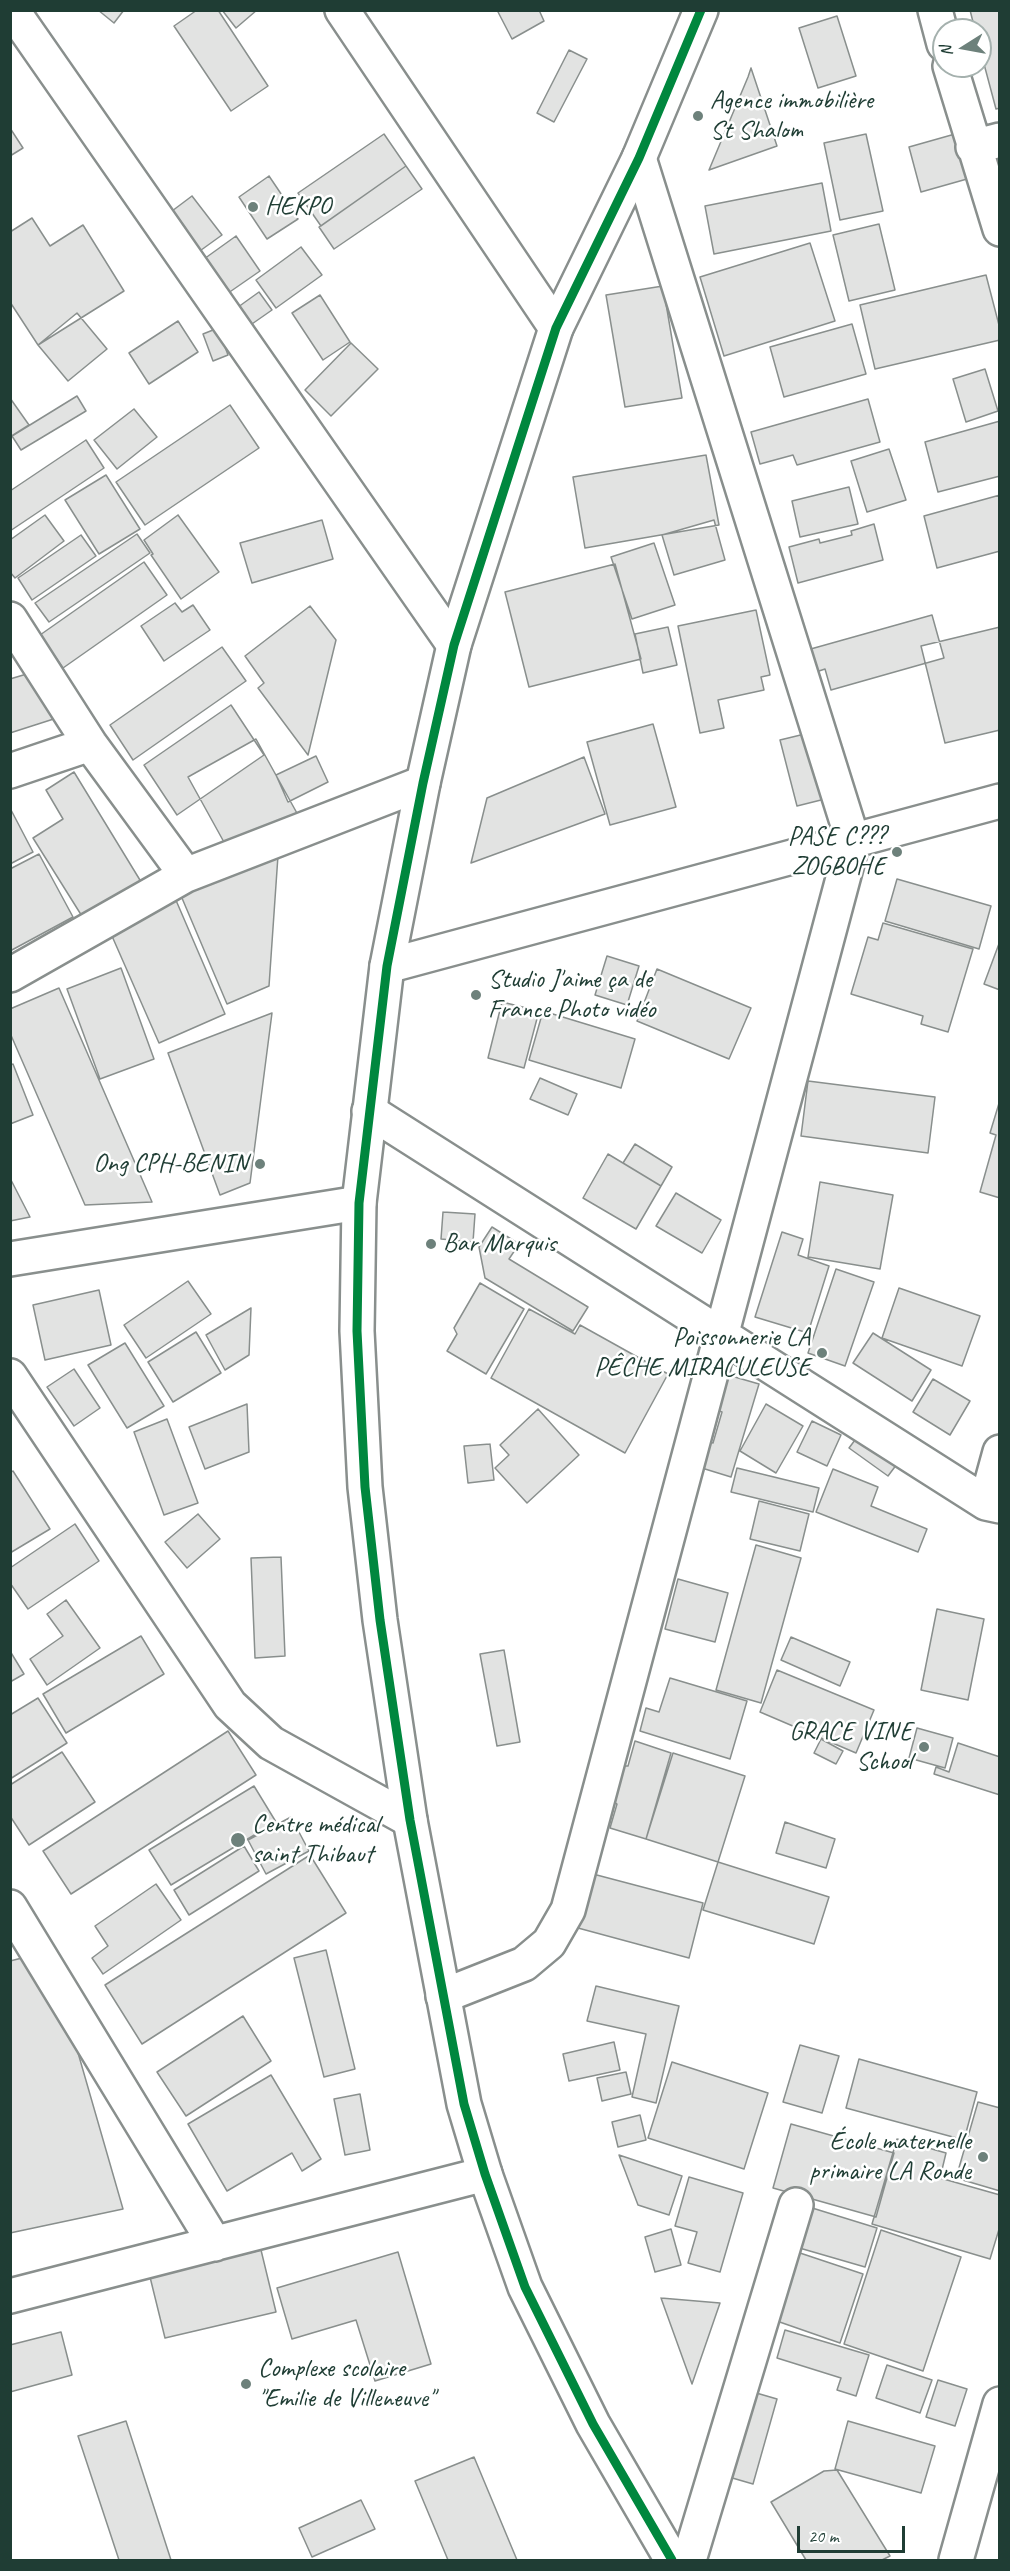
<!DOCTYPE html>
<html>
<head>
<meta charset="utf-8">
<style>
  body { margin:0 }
  #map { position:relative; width:1010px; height:2571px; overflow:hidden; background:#fff; font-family:Caveat,sans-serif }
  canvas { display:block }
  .frame { position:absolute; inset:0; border:12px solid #1f3d34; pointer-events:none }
  .north { position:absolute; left:932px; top:18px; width:60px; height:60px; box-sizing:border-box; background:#fff; border:2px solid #a5b1ae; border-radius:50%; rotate:259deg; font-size:16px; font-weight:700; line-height:24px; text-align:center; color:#1f3d34 }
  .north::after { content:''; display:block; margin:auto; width:21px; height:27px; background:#6d817b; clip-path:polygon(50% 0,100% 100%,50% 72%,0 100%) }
  .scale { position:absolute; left:797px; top:2526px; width:108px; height:27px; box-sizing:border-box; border:3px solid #1f3d34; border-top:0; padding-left:8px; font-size:18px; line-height:21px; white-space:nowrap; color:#1f3d34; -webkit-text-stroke:4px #fff; paint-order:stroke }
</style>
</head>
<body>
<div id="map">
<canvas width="1010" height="2571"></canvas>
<div class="frame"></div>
<div class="north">N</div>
<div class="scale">20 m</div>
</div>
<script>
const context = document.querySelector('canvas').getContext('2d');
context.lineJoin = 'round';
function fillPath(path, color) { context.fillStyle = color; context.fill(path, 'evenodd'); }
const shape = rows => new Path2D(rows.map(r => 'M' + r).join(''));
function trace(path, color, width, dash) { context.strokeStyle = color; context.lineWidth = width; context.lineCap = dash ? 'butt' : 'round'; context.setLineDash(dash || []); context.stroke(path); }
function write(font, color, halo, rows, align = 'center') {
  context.font = font + ' Caveat,sans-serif'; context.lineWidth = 5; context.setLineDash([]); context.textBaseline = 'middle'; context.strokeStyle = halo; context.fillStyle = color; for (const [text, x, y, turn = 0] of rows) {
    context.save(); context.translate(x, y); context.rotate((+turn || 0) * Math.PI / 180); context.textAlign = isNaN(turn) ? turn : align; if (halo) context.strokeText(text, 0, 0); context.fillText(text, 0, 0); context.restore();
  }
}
const building = shape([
  [98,10,124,10,114,23,98,10],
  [197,10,218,10,268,86,231,111,174,26,197,10],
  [222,10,257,10,236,28,222,10],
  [497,10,539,10,544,21,512,39,497,10],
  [970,10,1000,10,1000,108,996,109,980,49,980,30,975,30,970,10],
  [837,16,856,76,818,88,799,28,837,16],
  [569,50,587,59,554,122,537,113,569,50],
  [751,68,777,146,709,170,748,77,751,68],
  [10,128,23,148,10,156,10,128],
  [384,134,406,166,321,226,298,193,384,134],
  [866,134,883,211,840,220,824,143,866,134],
  [955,134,967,179,921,192,909,147,955,134],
  [406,166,422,189,334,249,319,227,406,166],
  [269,176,298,219,267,239,239,197,269,176],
  [822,183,831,231,714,254,705,206,822,183],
  [192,196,222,235,197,253,168,214,192,196],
  [32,218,50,246,83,225,124,291,38,345,10,302,10,232,32,218],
  [879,224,895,290,849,301,833,235,879,224],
  [236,236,260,271,221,298,197,264,236,236],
  [810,243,835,321,724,356,700,277,810,243],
  [301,247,322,275,276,308,256,280,301,247],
  [986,275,1000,329,1000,340,875,369,860,305,986,275],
  [663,286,682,398,625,407,606,295,663,286],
  [259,292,272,310,239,333,227,315,259,292],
  [320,295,350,342,323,360,292,313,320,295],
  [77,313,107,349,68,381,38,345,77,313],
  [178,321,198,352,149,384,129,353,178,321],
  [852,324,866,374,784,397,770,347,852,324],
  [218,328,228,355,213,361,203,334,218,328],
  [351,343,378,369,331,416,305,390,351,343],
  [985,369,998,411,966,422,953,379,985,369],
  [77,396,86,411,21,450,12,436,77,396],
  [10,398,29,425,10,437,10,398],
  [868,399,880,442,797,465,793,455,760,464,751,432,868,399],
  [230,405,259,448,145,525,116,482,230,405],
  [134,409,157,437,117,469,94,440,134,409],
  [1000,421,1000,476,938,492,925,442,1000,421],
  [86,440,104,468,10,531,10,491,86,440],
  [889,449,906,500,867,512,851,461,889,449],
  [706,455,719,525,585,548,573,477,706,455],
  [106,475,140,529,99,554,65,500,106,475],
  [849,487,858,524,800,537,792,501,849,487],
  [1000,495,1000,551,937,568,924,516,1000,495],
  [45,515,64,541,15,578,10,572,10,540,45,515],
  [178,515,219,572,181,599,151,555,153,554,144,540,178,515],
  [322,520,333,559,252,583,240,543,322,520],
  [714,520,725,560,674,575,662,535,714,520],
  [874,524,883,560,798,583,789,547,819,539,820,543,852,535,851,531,874,524],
  [137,534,150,553,49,622,35,603,137,534],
  [81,535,96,556,32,600,18,578,81,535],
  [654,543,675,605,632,619,611,557,654,543],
  [144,562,167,595,63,668,40,635,144,562],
  [615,564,641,659,529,687,505,592,615,564],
  [175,603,182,612,193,605,210,630,164,661,141,626,175,603],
  [310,606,336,640,308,755,258,688,264,683,245,656,310,606],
  [756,610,770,675,761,677,764,690,718,700,724,728,700,733,678,626,756,610],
  [932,615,944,658,831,690,825,669,807,675,800,652,932,615],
  [668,627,677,665,643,673,635,634,668,627],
  [1000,627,1000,730,945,743,921,646,1000,627],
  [222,647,246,681,133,760,110,725,222,647],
  [30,673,63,716,10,733,10,679,30,673],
  [231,705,264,755,177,815,144,765,231,705],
  [653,724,676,807,610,825,587,742,653,724],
  [813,732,829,798,797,806,780,740,813,732],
  [256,739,298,815,230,853,188,777,256,739],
  [316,756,328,782,288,802,276,775,316,756],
  [584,757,605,814,471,863,487,798,584,757],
  [74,772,143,885,85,921,33,838,63,819,46,790,74,772],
  [10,808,33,852,10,864,10,808],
  [279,841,269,986,227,1004,176,884,279,841],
  [39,854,73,917,10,951,10,869,39,854],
  [897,879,991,906,979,949,885,921,897,879],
  [175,898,225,1014,159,1043,108,927,175,898],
  [883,923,973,949,948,1032,921,1024,923,1016,851,994,868,937,878,940,883,923],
  [1000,941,1000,990,984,984,1000,941],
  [607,956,639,966,627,1005,595,995,607,956],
  [121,968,154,1059,100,1079,67,989,121,968],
  [657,969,751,1008,729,1059,637,1021,657,969],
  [59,988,152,1202,85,1205,10,1033,10,1009,59,988],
  [502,1002,539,1011,524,1068,488,1058,502,1002],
  [543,1011,635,1039,621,1088,529,1060,543,1011],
  [272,1013,250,1183,220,1195,168,1053,272,1013],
  [13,1064,33,1115,10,1124,10,1065,13,1064],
  [540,1078,577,1094,568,1115,530,1099,540,1078],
  [808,1081,935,1097,928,1153,801,1136,808,1081],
  [1000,1100,1000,1198,980,1192,996,1135,990,1133,1000,1100],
  [635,1144,672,1167,661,1186,623,1163,635,1144],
  [608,1154,661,1186,636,1229,583,1198,608,1154],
  [10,1178,30,1217,10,1221,10,1178],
  [820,1182,893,1195,880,1269,808,1257,820,1182],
  [676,1193,721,1220,702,1253,656,1226,676,1193],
  [443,1212,475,1214,473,1242,441,1239,443,1212],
  [492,1227,519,1244,509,1259,588,1307,573,1331,485,1278,479,1247,492,1227],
  [782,1232,803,1239,798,1255,829,1266,808,1333,755,1317,782,1232],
  [836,1269,874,1282,845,1366,808,1353,836,1269],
  [188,1281,211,1314,146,1358,124,1325,188,1281],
  [480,1283,524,1309,486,1374,447,1351,457,1334,454,1328,480,1283],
  [899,1288,980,1316,962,1366,882,1338,899,1288],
  [99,1290,111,1345,45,1360,33,1305,99,1290],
  [251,1308,249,1355,225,1370,206,1335,251,1308],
  [529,1309,575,1334,580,1325,668,1374,625,1453,491,1378,529,1309],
  [196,1332,221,1373,173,1402,148,1362,196,1332],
  [873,1333,931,1370,912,1401,853,1363,873,1333],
  [125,1343,164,1406,127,1428,88,1365,125,1343],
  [74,1369,100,1408,74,1426,47,1387,74,1369],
  [721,1373,759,1384,731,1477,692,1465,700,1438,713,1443,722,1412,710,1408,721,1373],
  [933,1379,970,1401,950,1435,913,1412,933,1379],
  [247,1404,249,1452,205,1469,189,1427,247,1404],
  [766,1404,803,1426,776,1473,740,1451,766,1404],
  [538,1409,579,1455,527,1503,495,1468,509,1455,500,1445,538,1409],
  [167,1419,198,1503,164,1515,134,1432,167,1419],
  [812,1421,841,1435,827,1466,797,1452,812,1421],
  [858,1436,897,1464,888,1476,849,1448,858,1436],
  [490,1444,494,1480,468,1483,464,1446,490,1444],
  [737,1468,819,1488,813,1512,731,1492,737,1468],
  [833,1469,878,1487,871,1506,927,1529,918,1552,816,1512,833,1469],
  [13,1471,50,1529,10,1553,10,1473,13,1471],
  [759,1501,809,1514,800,1551,750,1539,759,1501],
  [198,1514,220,1539,187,1568,165,1542,198,1514],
  [75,1524,99,1561,28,1609,10,1583,10,1568,75,1524],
  [756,1545,801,1558,761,1703,716,1690,756,1545],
  [281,1557,285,1656,255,1658,251,1558,281,1557],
  [678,1579,728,1593,715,1642,665,1629,678,1579],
  [66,1600,100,1648,47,1685,30,1659,63,1636,47,1614,66,1600],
  [937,1609,984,1619,968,1700,921,1690,937,1609],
  [141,1636,164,1674,66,1733,43,1694,141,1636],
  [791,1637,850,1662,840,1686,781,1660,791,1637],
  [504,1650,520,1742,497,1746,480,1654,504,1650],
  [10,1651,24,1674,10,1682,10,1651],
  [777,1670,874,1710,856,1753,760,1712,777,1670],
  [670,1678,747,1701,730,1759,640,1731,646,1708,659,1712,670,1678],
  [38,1698,67,1743,10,1779,10,1715,38,1698],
  [917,1728,953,1738,945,1768,909,1758,917,1728],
  [228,1731,256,1775,71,1894,43,1851,228,1731],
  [821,1739,843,1751,836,1764,814,1753,821,1739],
  [635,1741,671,1753,646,1839,610,1828,617,1804,610,1799,622,1766,628,1766,635,1741],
  [958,1743,1000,1757,1000,1795,934,1774,936,1767,949,1772,958,1743],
  [62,1752,95,1802,29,1845,10,1816,10,1785,62,1752],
  [673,1753,745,1776,718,1862,646,1839,673,1753],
  [254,1786,276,1822,171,1885,149,1850,254,1786],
  [291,1817,309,1851,266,1874,248,1840,291,1817],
  [785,1822,835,1839,826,1868,776,1853,785,1822],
  [244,1846,259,1871,189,1915,174,1890,244,1846],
  [310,1855,346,1913,142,2044,105,1985,310,1855],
  [718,1862,829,1897,814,1944,703,1910,718,1862],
  [593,1874,703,1903,689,1958,578,1928,593,1874],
  [156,1884,181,1920,103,1974,92,1958,108,1946,95,1926,156,1884],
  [326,1950,355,2069,324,2077,294,1958,326,1950],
  [26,1957,70,2025,123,2209,10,2233,10,1961,26,1957],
  [596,1986,679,2006,656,2103,632,2097,646,2034,587,2021,596,1986],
  [243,2016,271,2061,186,2116,157,2072,243,2016],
  [614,2042,620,2070,569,2081,563,2054,614,2042],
  [800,2045,839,2056,822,2113,783,2102,800,2045],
  [859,2059,977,2092,964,2140,846,2108,859,2059],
  [672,2062,768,2093,744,2169,648,2138,672,2062],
  [626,2072,631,2094,602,2101,597,2078,626,2072],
  [271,2075,321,2159,302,2171,292,2153,227,2191,188,2124,271,2075],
  [360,2094,370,2150,345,2155,334,2099,360,2094],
  [978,2102,1000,2108,1000,2191,956,2178,978,2102],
  [640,2115,646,2140,618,2147,612,2122,640,2115],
  [791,2124,894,2153,876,2217,773,2188,791,2124],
  [897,2139,946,2153,940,2178,1000,2195,1000,2226,990,2259,872,2224,897,2139],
  [619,2155,682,2176,669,2215,638,2205,619,2155],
  [689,2177,743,2193,720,2272,688,2263,697,2232,675,2226,689,2177],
  [809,2207,877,2228,865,2267,796,2247,809,2207],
  [671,2229,681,2265,655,2272,645,2237,671,2229],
  [881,2230,961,2257,923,2371,844,2344,881,2230],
  [261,2250,276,2312,165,2338,150,2277,261,2250],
  [794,2251,863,2274,840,2343,771,2319,794,2251],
  [398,2252,431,2364,375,2381,356,2320,292,2339,277,2288,398,2252],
  [661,2298,720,2303,692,2384,661,2298],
  [785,2330,869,2355,856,2396,837,2390,841,2378,777,2358,785,2330],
  [61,2332,72,2375,10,2392,10,2345,61,2332],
  [887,2365,932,2380,920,2413,876,2398,887,2365],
  [938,2380,967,2389,955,2426,926,2417,938,2380],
  [746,2390,777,2399,753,2484,722,2475,746,2390],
  [126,2421,171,2560,119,2560,78,2436,126,2421],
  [848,2421,935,2446,921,2493,835,2469,848,2421],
  [474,2457,517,2560,448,2560,415,2481,474,2457],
  [837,2470,890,2556,882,2560,806,2560,771,2502,824,2471,837,2470],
  [361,2500,375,2529,312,2557,299,2528,361,2500]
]);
fillPath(building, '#e2e3e2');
trace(building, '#898f8d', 1.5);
const street = shape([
  [12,10,454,645],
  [342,10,556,328],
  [935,10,944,44],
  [950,66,1000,229],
  [973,147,1000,140],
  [10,619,90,744,186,875],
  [10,771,90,744],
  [387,966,1000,801],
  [10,975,186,875,423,783],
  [369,1111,986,1503,1000,1506],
  [10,1259,359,1203],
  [10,1376,230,1705,271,1743,410,1820],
  [986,1503,1000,1452],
  [10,1907,215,2244],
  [443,1996,524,1964,549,1943,568,1910,853,841,639,158],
  [10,2296,485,2174],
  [689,2560,796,2205],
  [956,2560,1000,2404]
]);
const secondary = shape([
  [672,2560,593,2424,525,2287,485,2174,464,2104,410,1820,380,1620,365,1487,357,1331,359,1203,387,966,423,783,454,645,556,328,639,158,701,10]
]);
trace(street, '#898f8d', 38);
trace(secondary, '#898f8d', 38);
trace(street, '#fff', 33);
trace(secondary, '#fff', 33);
trace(shape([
  [672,2560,593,2424,525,2287,485,2174,464,2104,410,1820,380,1620,365,1487,357,1331,359,1203,387,966,423,783,454,645,556,328,639,158,701,10]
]), '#00873e', 9);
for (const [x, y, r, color] of [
  [698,116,6,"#6d817b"],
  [253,207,6,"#6d817b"],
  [897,852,6,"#6d817b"],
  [476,995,6,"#6d817b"],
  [260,1164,6,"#6d817b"],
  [431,1244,6,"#6d817b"],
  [822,1353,6,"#6d817b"],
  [924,1747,6,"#6d817b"],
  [238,1840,8,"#6d817b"],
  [983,2157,6,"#6d817b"],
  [246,2384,6,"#6d817b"]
]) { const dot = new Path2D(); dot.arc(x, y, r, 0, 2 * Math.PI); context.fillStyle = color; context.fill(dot); trace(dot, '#fff', 2); }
write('26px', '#1f3d34', '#fff', [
  ["Agence immobilière",710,101],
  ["St Shalom",710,131],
  ["HEKPO",265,207],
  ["PASE C???",885,837,"right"],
  ["ZOGBOHE",885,867,"right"],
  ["Studio J'aime ça de",488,980],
  ["France Photo vidéo",488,1010],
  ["Ong CPH-BENIN",248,1164,"right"],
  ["Bar Marquis",443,1244],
  ["Poissonnerie LA",810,1338,"right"],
  ["PÊCHE MIRACULEUSE",810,1368,"right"],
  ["GRACE VINE",912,1732,"right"],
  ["School",912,1762,"right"],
  ["Centre médical",252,1825],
  ["saint Thibaut",252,1855],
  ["École maternelle",971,2142,"right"],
  ["primaire LA Ronde",971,2172,"right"],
  ["Complexe scolaire",258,2369],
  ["\"Emilie de Villeneuve\"",258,2399]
], 'left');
</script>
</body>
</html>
